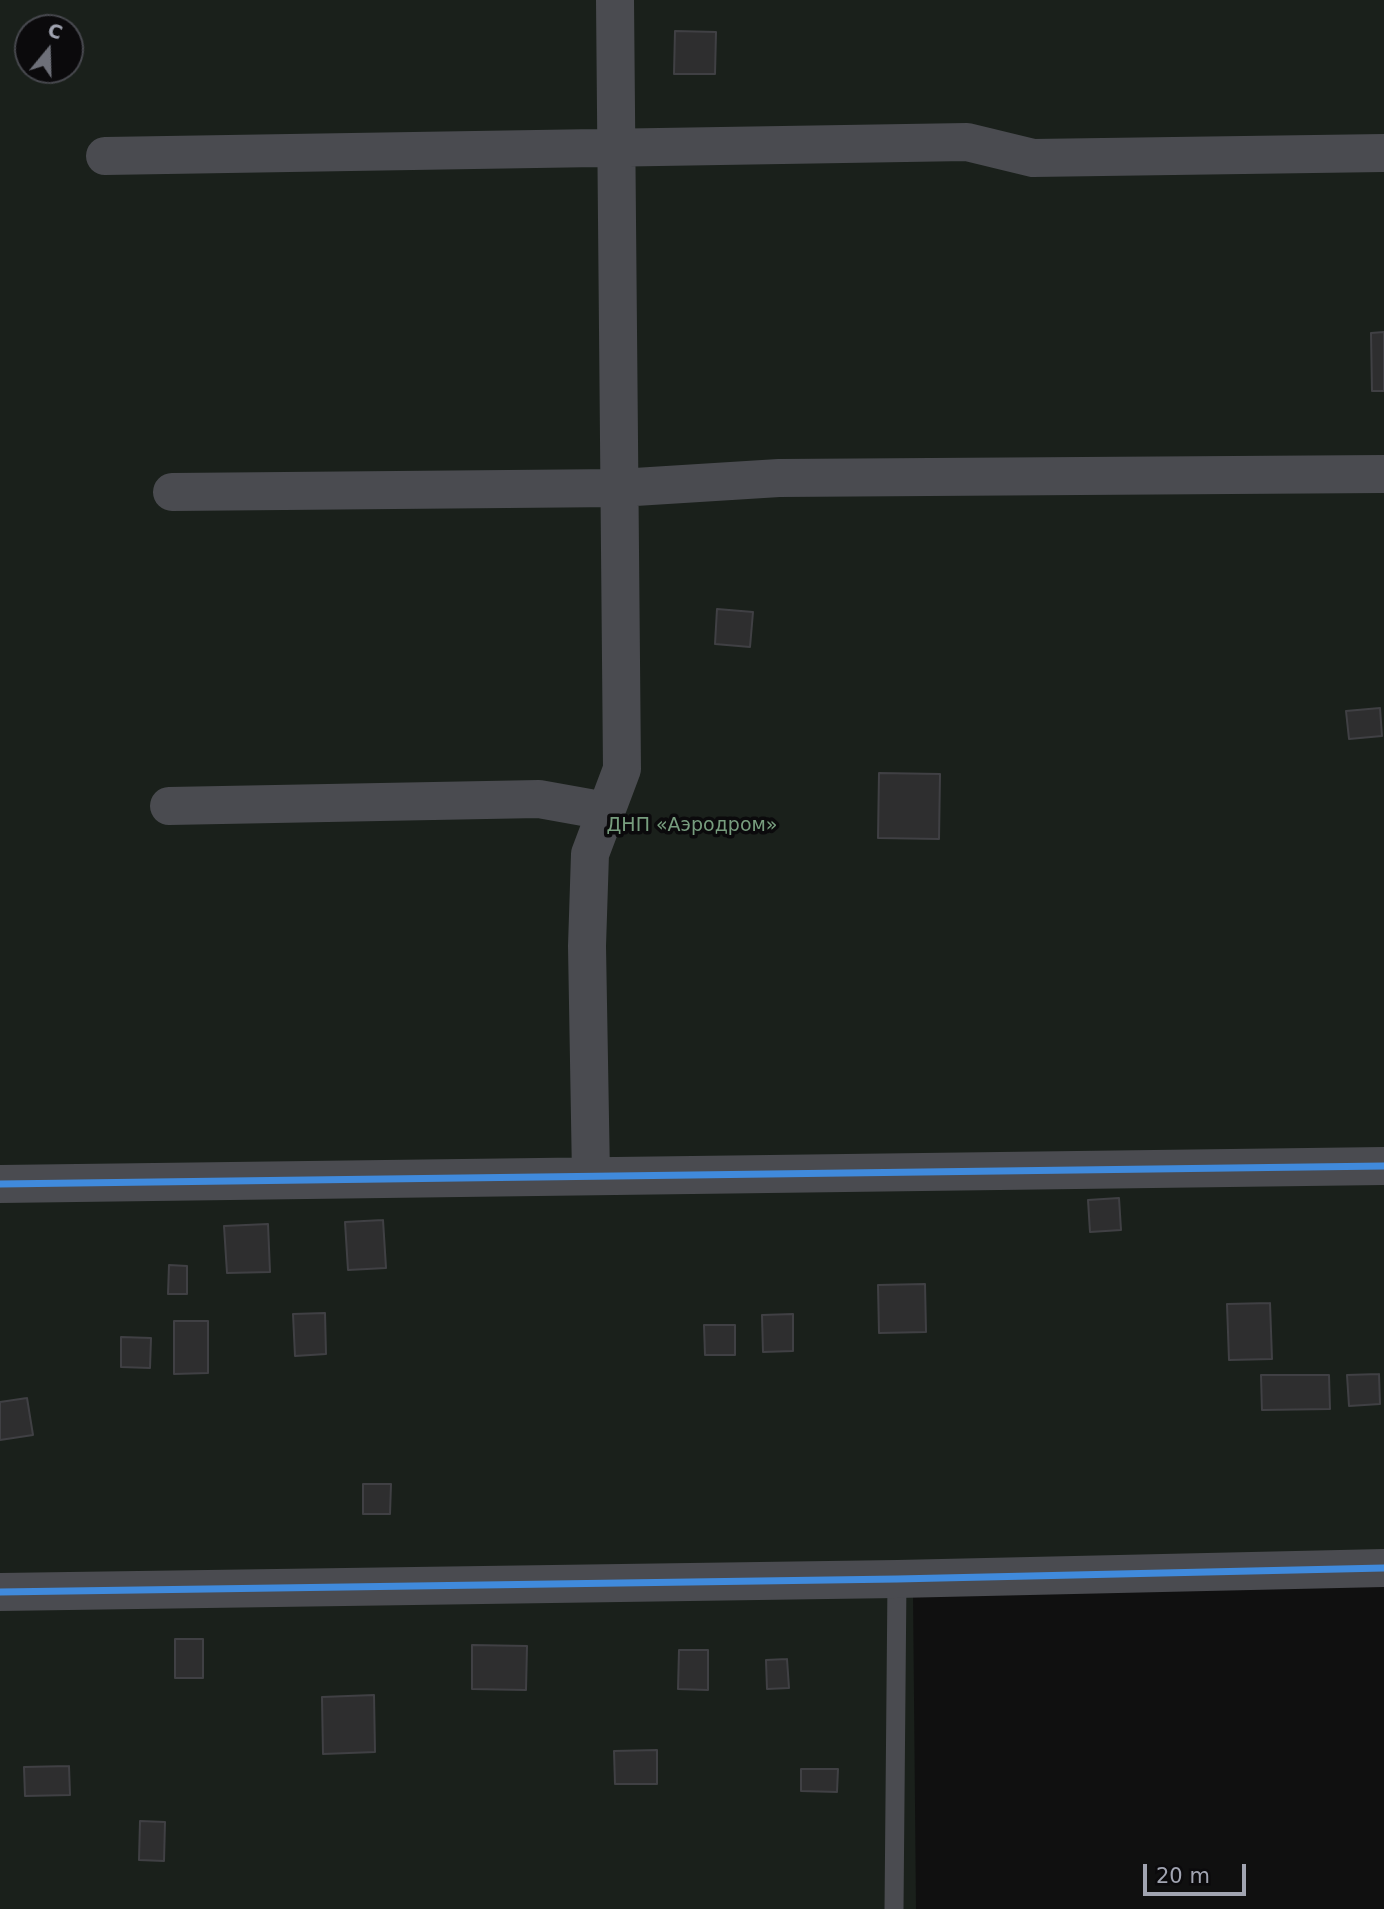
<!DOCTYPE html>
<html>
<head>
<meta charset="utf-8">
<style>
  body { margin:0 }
  #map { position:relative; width:1384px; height:1909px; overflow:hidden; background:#101010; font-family:"DejaVu Sans",sans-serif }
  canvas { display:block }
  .north { position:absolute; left:14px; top:14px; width:70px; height:70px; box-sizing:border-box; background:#0b0a0c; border:2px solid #47484e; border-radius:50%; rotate:19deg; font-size:19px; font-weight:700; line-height:28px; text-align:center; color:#a1a4b1 }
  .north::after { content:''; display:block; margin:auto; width:24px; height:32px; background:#6e7079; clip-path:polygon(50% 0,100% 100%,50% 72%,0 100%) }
  .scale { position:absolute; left:1143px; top:1864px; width:103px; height:32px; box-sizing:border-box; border:4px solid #a1a4b1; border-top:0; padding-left:9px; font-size:21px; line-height:24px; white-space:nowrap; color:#a1a4b1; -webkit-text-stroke:5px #0b0a0c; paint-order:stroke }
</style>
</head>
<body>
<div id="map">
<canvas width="1384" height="1909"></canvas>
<div class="north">С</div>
<div class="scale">20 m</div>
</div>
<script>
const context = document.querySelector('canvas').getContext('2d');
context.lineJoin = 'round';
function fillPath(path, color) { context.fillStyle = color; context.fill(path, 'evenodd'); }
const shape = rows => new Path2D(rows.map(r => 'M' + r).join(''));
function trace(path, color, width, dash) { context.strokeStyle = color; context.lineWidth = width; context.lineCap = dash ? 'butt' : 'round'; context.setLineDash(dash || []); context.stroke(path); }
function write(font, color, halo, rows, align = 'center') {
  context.font = font + ' "DejaVu Sans",sans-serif'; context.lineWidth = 7; context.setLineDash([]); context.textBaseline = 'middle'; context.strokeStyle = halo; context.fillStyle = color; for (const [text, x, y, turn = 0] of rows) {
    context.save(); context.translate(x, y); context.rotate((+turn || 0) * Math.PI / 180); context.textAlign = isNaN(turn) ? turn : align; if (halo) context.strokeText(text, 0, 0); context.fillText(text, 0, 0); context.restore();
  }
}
fillPath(shape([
  [0,0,1384,0,1384,1581,913,1592,916,1909,0,1909],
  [28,28,70,28,70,70,28,70]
]), '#1a201b');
const building = shape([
  [675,31,716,32,715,74,674,74,675,31],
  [1384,332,1384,391,1372,391,1371,333,1384,332],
  [717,609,753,612,750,647,715,644,717,609],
  [1380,708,1382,736,1349,739,1346,711,1380,708],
  [879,773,940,774,939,839,878,838,879,773],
  [1119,1198,1121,1230,1090,1232,1088,1200,1119,1198],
  [383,1220,386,1268,348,1270,345,1222,383,1220],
  [268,1224,270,1272,227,1273,224,1226,268,1224],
  [169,1265,187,1266,187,1294,168,1294,169,1265],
  [925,1284,926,1332,879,1333,878,1285,925,1284],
  [1270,1303,1272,1359,1229,1360,1227,1304,1270,1303],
  [325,1313,326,1354,295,1356,293,1314,325,1313],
  [793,1314,793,1351,763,1352,762,1315,793,1314],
  [174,1321,208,1321,208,1373,174,1374,174,1321],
  [704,1325,735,1325,735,1355,705,1355,704,1325],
  [121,1337,151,1338,150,1368,121,1367,121,1337],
  [1379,1374,1380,1404,1349,1406,1347,1375,1379,1374],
  [1261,1375,1329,1375,1330,1409,1262,1410,1261,1375],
  [27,1398,33,1435,0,1440,0,1402,27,1398],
  [363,1484,391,1484,390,1514,363,1514,363,1484],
  [175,1639,203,1639,203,1678,175,1678,175,1639],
  [472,1645,527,1646,526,1690,472,1689,472,1645],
  [679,1650,708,1650,708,1690,678,1689,679,1650],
  [787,1659,789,1688,767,1689,766,1660,787,1659],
  [374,1695,375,1752,323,1754,322,1697,374,1695],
  [657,1750,657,1784,615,1784,614,1751,657,1750],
  [69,1766,70,1795,25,1796,24,1767,69,1766],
  [801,1769,838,1769,837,1792,801,1791,801,1769],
  [140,1821,165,1822,164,1861,139,1860,140,1821]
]);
fillPath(building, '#2e2e2f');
trace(building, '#404044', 2);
trace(shape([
  [894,1909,897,1579]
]), '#4a4b50', 19);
trace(shape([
  [105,156,967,142,1033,158,1384,153],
  [172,492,619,488,779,478,1384,474],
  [169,806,539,799,606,811],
  [591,1176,587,946,590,854,622,769,615,0],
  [0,1184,1384,1166],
  [0,1592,897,1579,1384,1568]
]), '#4a4b50', 38);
trace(shape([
  [0,1184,1384,1166],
  [0,1592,897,1579,1384,1568]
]), '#408adc', 7);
write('19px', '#779d7e', '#0b0a0c', [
  ["ДНП «Аэродром»",692,826]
]);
</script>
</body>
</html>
